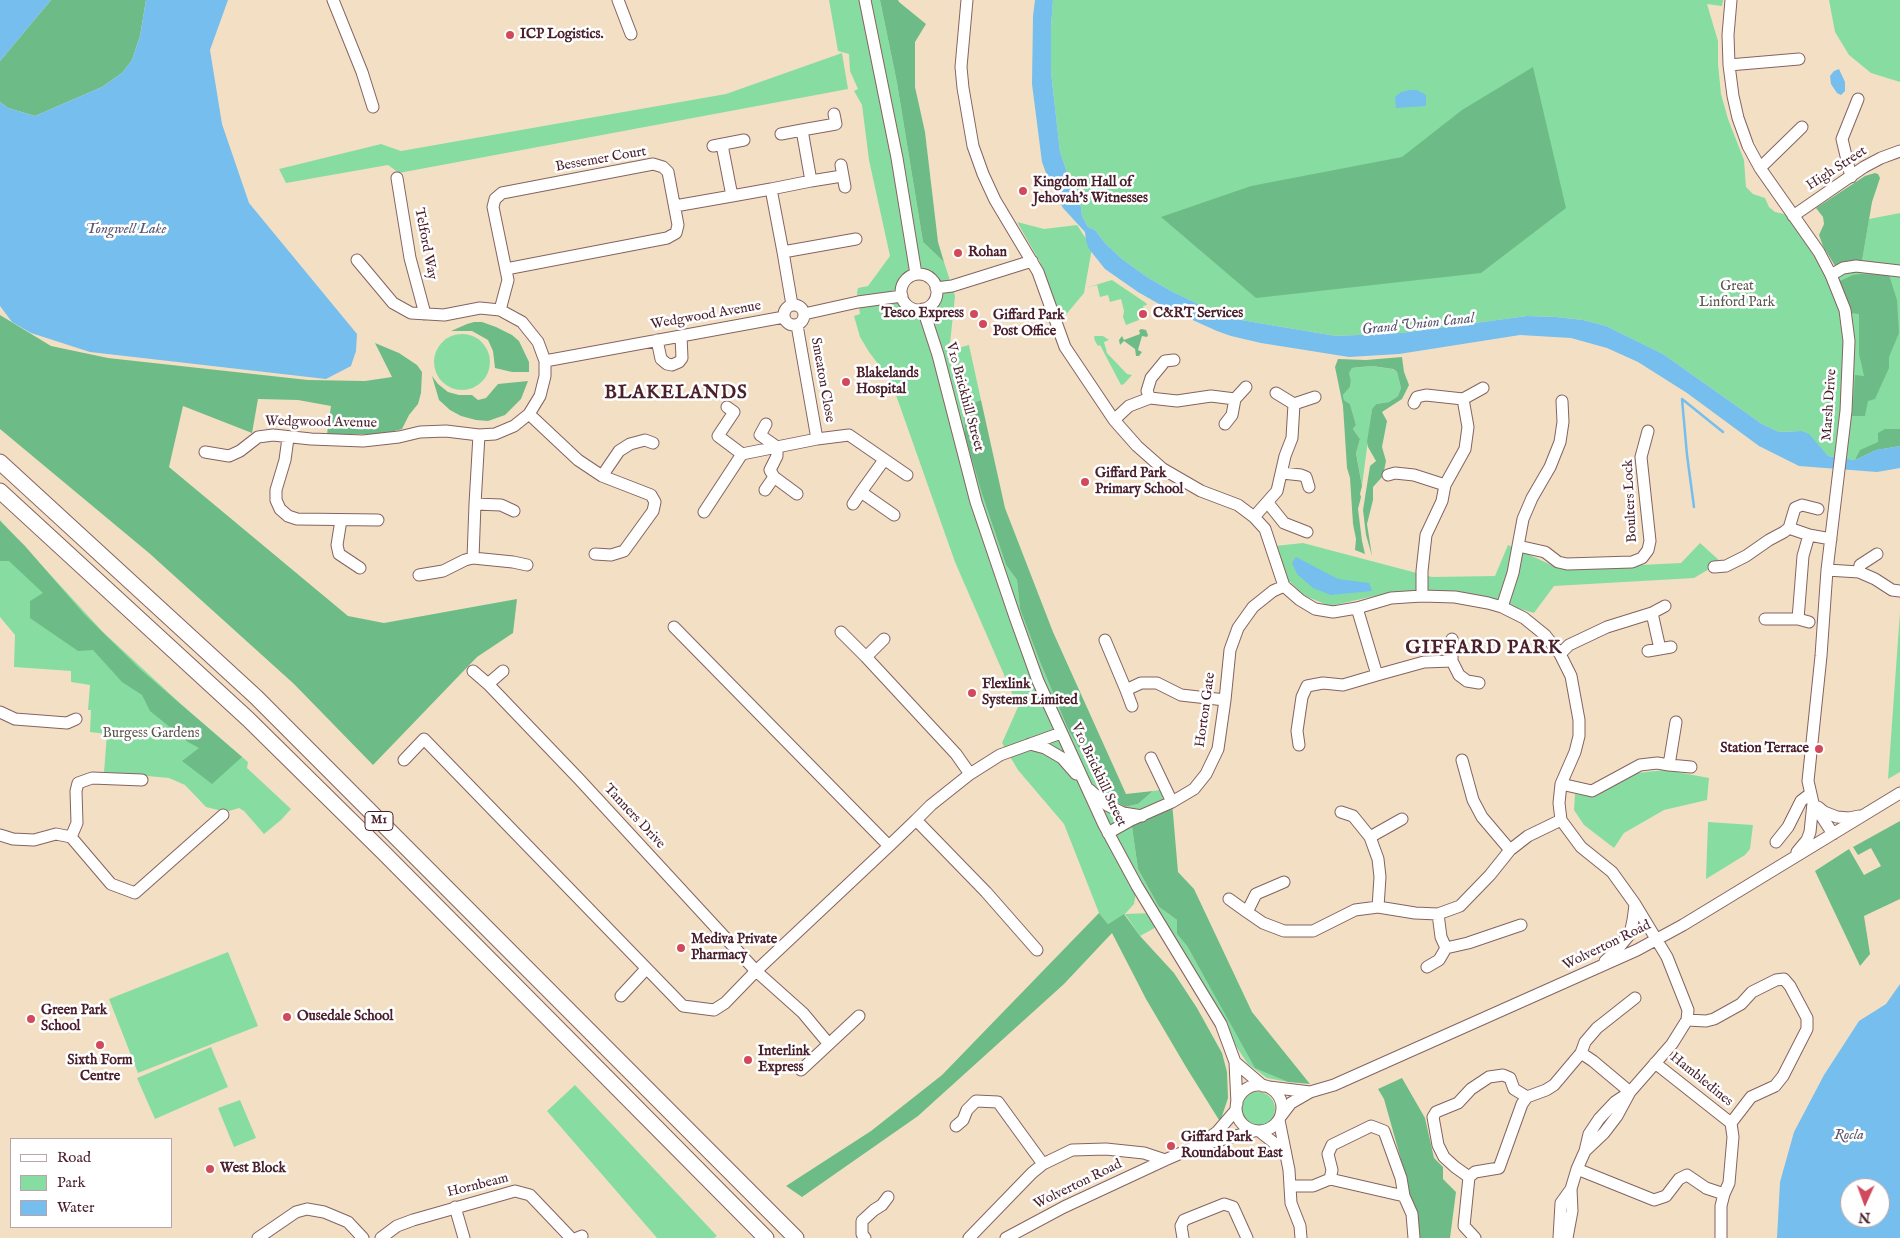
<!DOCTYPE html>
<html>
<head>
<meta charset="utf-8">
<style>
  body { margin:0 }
  #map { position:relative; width:1900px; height:1238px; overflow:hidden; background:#f3e0c4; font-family:"IM FELL English",serif }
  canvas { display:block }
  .legend { position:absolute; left:10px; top:1138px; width:162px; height:90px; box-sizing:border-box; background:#fff; border:1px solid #b7a5aa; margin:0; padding:6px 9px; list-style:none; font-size:15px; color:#4a1f2b }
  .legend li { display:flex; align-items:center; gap:10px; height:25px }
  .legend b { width:25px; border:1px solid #b7a5aa }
  .north { position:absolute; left:1840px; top:1178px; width:50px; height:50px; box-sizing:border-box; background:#fff; border:1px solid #b7a5aa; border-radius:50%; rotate:182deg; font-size:14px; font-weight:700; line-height:20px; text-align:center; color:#4a1f2b }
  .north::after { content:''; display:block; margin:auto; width:18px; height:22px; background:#d1495b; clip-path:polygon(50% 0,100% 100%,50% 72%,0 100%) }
</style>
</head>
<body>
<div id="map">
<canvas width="1900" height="1238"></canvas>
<ul class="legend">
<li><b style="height:6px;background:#fff"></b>Road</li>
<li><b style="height:14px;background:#87dda1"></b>Park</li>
<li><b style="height:14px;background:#75beed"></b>Water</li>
</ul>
<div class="north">N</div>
</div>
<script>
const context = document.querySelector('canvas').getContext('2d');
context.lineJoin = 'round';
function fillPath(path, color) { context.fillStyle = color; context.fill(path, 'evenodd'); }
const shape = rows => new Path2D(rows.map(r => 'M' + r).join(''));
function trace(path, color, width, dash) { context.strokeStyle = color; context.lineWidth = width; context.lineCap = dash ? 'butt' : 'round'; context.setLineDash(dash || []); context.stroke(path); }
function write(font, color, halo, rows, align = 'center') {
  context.font = font + ' "IM FELL English",serif'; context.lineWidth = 5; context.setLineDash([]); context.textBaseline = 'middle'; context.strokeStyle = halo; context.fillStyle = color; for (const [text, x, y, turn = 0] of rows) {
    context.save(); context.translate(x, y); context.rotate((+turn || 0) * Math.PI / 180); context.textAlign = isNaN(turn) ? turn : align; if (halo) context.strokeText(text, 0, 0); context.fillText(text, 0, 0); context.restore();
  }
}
fillPath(shape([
  [829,0,880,0,897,83,923,242,944,262,955,296,950,344,952,344,954,349,969,345,981,400,964,406,983,497,1006,565,1017,580,1020,609,1040,662,1068,729,1107,796,1125,807,1138,804,1153,791,1166,789,1172,802,1131,820,1138,869,1159,907,1177,920,1177,934,1187,946,1255,1067,1288,1082,1267,1078,1248,1064,1221,1024,1160,925,1140,936,1125,914,1108,924,1099,913,1064,824,1018,770,1002,743,1018,707,955,562,891,381,869,352,860,337,854,316,860,314,857,292,858,288,868,286,890,256,869,160,862,105,854,91,858,89,850,71,849,54,838,51],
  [916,274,922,274,930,278,934,282,937,293,932,304,928,307,918,310,906,304,902,296,903,284,907,279],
  [1137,887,1153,913,1125,914,1134,904],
  [1053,0,1723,0,1722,6,1707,4,1718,41,1718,64,1721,94,1728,119,1744,160,1746,187,1753,194,1765,198,1769,207,1775,212,1793,216,1831,275,1861,267,1869,219,1900,213,1900,446,1876,450,1855,460,1828,456,1800,431,1779,432,1762,424,1663,354,1606,326,1583,320,1556,317,1527,316,1401,333,1336,336,1235,319,1200,305,1171,291,1147,277,1122,259,1105,243,1095,230,1088,227,1082,216,1081,207,1071,184,1060,152,1051,72,1051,26],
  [1829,0,1900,0,1900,82,1871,73,1849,55,1835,32],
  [842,53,848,89,399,173,388,165,286,183,279,169,381,144,401,151,726,94],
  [1017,222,1044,229,1077,225,1092,248,1084,293,1059,323,1055,306,1040,262],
  [1112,280,1146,303,1147,305,1143,306,1144,309,1137,311,1139,320,1126,325,1123,317,1124,311,1121,299,1110,302,1108,295,1100,297,1097,285,1085,288],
  '434 362a28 28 0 1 1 56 0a28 28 0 1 1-56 0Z',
  [1095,336,1103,336,1109,340,1104,342,1107,353,1127,374,1132,375,1124,384,1121,385,1100,345,1098,346,1095,341,1094,337],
  [1372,366,1392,369,1397,372,1401,388,1398,396,1389,402,1376,404,1372,409,1362,486,1356,452,1360,439,1353,429,1356,425,1350,404,1344,400,1343,395,1350,387,1351,381,1348,373,1352,368],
  [0,520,103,632,182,705,248,762,247,768,291,809,281,820,264,834,244,811,239,808,226,812,206,807,185,785,169,778,104,772,107,734,90,732,91,710,88,710,90,685,71,682,71,671,14,667,15,635,0,617],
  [1303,543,1432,577,1495,576,1508,545,1560,569,1681,563,1700,543,1721,562,1694,578,1554,586,1534,613,1464,593,1388,593,1330,606,1305,596,1288,580,1275,546],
  [1900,612,1900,772,1888,779],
  [1666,770,1709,778,1707,800,1664,810,1624,833,1614,848,1584,825,1574,810,1575,794,1594,797,1636,773],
  [1708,822,1753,825,1750,849,1745,855,1706,879],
  [228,952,258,1026,138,1073,109,999],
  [211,1047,228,1087,155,1119,137,1078],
  [575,1085,717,1236,714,1238,657,1238,547,1111],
  '1241 1109a17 17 0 1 1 34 0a17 17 0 1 1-34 0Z',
  [240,1100,256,1138,234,1147,218,1108]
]), '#87dda1');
fillPath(shape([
  [51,0,146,0,140,36,132,60,122,73,102,87,35,116,8,108,0,102,0,61],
  [880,0,898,0,899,2,926,24,915,42,915,87,925,132,938,242,944,262,923,242,897,83],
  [1533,67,1566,208,1481,273,1256,298,1161,217,1251,186,1402,157,1462,110],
  [1875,173,1878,174,1880,178,1872,202,1861,267,1838,271,1823,246,1819,235,1824,224,1823,217,1816,208,1865,176],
  [1861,274,1889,275,1897,300,1899,333,1889,357,1889,368,1875,399,1868,401,1865,416,1852,416,1855,375,1864,376,1859,354,1859,314,1850,313,1840,281,1853,275],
  [0,315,51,346,108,358,308,380,365,381,392,377,375,343,399,353,417,365,422,372,421,393,418,404,409,415,402,429,383,434,327,434,331,406,298,400,258,399,252,433,183,406,169,467,348,616,384,623,517,599,513,633,477,657,373,765,294,684,149,553,0,429],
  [474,322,482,322,496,327,512,335,519,341,529,362,529,372,512,372,495,368,493,351,488,340,472,331,451,331,467,324],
  [1142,329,1146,330,1148,335,1147,337,1142,336,1138,350,1142,352,1139,356,1136,356,1135,349,1124,341,1120,345,1119,340,1122,336,1124,340,1140,334,1139,330],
  [1402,357,1404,372,1409,385,1402,399,1382,412,1387,421,1382,447,1386,461,1383,476,1373,487,1373,500,1367,524,1372,556,1366,535,1363,510,1370,466,1376,461,1368,447,1367,442,1372,409,1376,404,1389,402,1398,396,1401,388,1397,372,1393,369,1372,366,1361,367,1352,368,1349,373,1351,381,1350,387,1343,395,1344,400,1350,404,1356,425,1353,429,1360,439,1356,453,1362,486,1360,494,1361,497,1358,509,1362,541,1365,554,1355,550,1356,539,1353,524,1350,478,1347,468,1343,406,1335,367,1338,359,1366,360],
  [432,376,438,384,448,392,459,395,472,395,478,400,486,398,498,384,528,381,521,399,505,415,488,421,476,420,461,416,450,410,439,400],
  [981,400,1005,508,1053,632,1126,794,1153,791,1138,804,1125,807,1107,796,1068,729,1040,662,1020,609,1017,580,1006,565,983,497,965,435,964,406],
  [1885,429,1900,429,1900,446,1876,450,1855,460,1860,450,1878,442,1878,433],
  [0,521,25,546,84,614,141,670,242,757,212,784,182,761,199,748,188,742,150,711,142,695,122,682,93,650,78,651,30,618,30,601,43,593,9,561,0,561],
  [1172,802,1178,872,1194,889,1252,1012,1310,1084,1288,1082,1255,1068,1187,946,1177,934,1177,920,1159,907,1138,869,1131,820],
  [1900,821,1900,899,1864,916,1870,954,1860,966,1815,871,1849,849,1864,875,1881,866,1871,848,1858,855,1853,847],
  [1099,913,1108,924,1124,914,1140,936,1174,973,1197,1008,1222,1053,1227,1072,1228,1098,1221,1119,1219,1120,1186,1067,1146,999,1112,933,1064,984,918,1116,802,1197,786,1186,871,1131,942,1075],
  [1402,1078,1425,1118,1434,1158,1443,1167,1443,1179,1456,1192,1450,1238,1417,1238,1407,1181,1384,1099,1378,1089]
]), '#6dbc87');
fillPath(shape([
  [0,0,51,0,0,61],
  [146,0,228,0,210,50,222,124,249,203,357,334,356,351,351,366,326,379,90,352,31,333,12,322,0,306,0,102,8,108,35,116,102,87,122,73,132,60,140,36],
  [1035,0,1053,0,1051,26,1051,72,1060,152,1071,184,1081,207,1082,216,1088,227,1095,230,1105,243,1122,259,1147,277,1171,291,1200,305,1235,319,1336,336,1401,333,1527,316,1556,317,1583,320,1606,326,1663,354,1762,424,1779,432,1801,431,1809,434,1828,456,1855,460,1876,450,1900,446,1900,468,1877,472,1799,466,1759,446,1687,393,1638,362,1607,348,1571,338,1520,335,1399,354,1349,357,1261,343,1231,336,1217,331,1166,308,1138,292,1105,269,1089,249,1086,241,1085,232,1063,208,1051,187,1042,162,1032,84,1033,16],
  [1839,69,1845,82,1845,91,1841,95,1837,93,1831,84,1830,76,1834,71],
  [1410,90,1417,90,1426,95,1426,106,1396,108,1395,97,1401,92],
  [1296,557,1338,579,1369,583,1372,591,1331,595,1313,588,1297,574,1292,563],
  [1900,984,1900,1238,1777,1238,1780,1182,1794,1132,1824,1075,1859,1021,1886,1004],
  [1850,1188,1880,1188,1880,1218,1850,1218]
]), '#75beed');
trace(shape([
  [1694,507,1687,455,1682,399,1723,432]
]), '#75beed', 2.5);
const minor = shape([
  [333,0,362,72,373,107],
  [618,0,631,34],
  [865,0,897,158,916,274],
  [967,0,961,67,963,88,973,146,983,174,995,200,1038,272,1065,347,1114,420,1137,446,1163,469,1201,491,1238,505,1254,517,1265,529,1284,586,1300,600,1315,609,1333,612,1357,608,1391,598,1422,596,1455,597,1488,603,1502,607,1524,618,1545,635,1560,654,1571,676,1579,720,1579,736,1575,752,1561,784,1559,803,1561,820,1581,847,1612,872,1635,904,1667,957,1688,1010,1687,1020,1672,1044,1630,1092,1617,1116,1604,1133,1585,1151],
  [1731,0,1728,35,1729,65,1733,96,1738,118,1748,146,1760,168,1819,252,1831,275,1845,310,1849,341,1846,411,1827,570,1821,656,1808,781,1813,803,1833,834],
  [1729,65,1799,59],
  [834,114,836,124,802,130,811,181,771,189,783,252,856,239],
  [781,134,802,130],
  [722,145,732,196,771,189],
  [713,146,744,140],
  [841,165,845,187],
  [1760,168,1802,127],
  [1851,177,1842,139,1858,99],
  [397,178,410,258,425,314],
  [811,181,842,176],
  [675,206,732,196],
  [1793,216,1864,167,1881,158,1900,151],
  [783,252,792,305],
  [357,260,393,303,411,313,444,315,480,308,500,310,522,322,538,342,545,361,784,317],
  '901 292a18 18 0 1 1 36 0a18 18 0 1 1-36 0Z',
  [1831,275,1843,268,1856,266,1900,271],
  [936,288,952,286,1032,261],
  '784 315a10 10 0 1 1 20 0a10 10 0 1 1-20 0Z',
  [923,309,938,355,976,502,1015,617,1038,681,1104,825,1137,886,1221,1024,1235,1062,1237,1104],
  [500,310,508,280,493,207,495,199,502,193,653,164,663,167,668,172,678,225,676,233,667,238,506,269],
  [804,314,858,302,902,296],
  [657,340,661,359,667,364,672,365,679,362,682,358,681,336],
  [1276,393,1294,404],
  [1150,398,1147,391,1151,378,1165,361,1174,360],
  [1414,403,1417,397,1426,395,1463,399],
  [727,407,734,412,718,436,742,454,817,439,797,325],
  [529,414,578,460,602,476],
  [1114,420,1129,406,1150,398,1177,401,1211,396,1235,399,1246,387],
  [766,424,760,435,777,447,777,456,770,470,774,477],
  [1225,424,1232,415,1235,399],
  [288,438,285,460,276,490,276,500,280,509,288,516,297,519,378,520],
  [817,439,849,435,907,475],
  [205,452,229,456,240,451,258,437,273,435,311,439,363,441,399,437,420,432,446,431,479,435,495,434,514,426,529,414,540,396,545,376,545,361],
  [884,460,861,492,894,515],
  [1282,473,1301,475,1306,477,1309,487],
  [1388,475,1395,473,1414,475,1445,485],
  [765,490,774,477,797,494],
  [1268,503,1284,523,1307,532],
  [475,504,479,435],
  [853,504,861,492],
  [704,512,742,454],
  [1254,517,1277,491,1285,456,1292,438,1294,404,1315,397],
  [341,520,337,545,339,554,360,568],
  [1789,528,1809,535,1831,539],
  [1518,546,1545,552,1558,562,1567,564,1632,562,1642,558,1648,550,1650,541,1641,457,1648,431],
  [595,554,611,555,624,551,653,511,655,502,651,495,602,476,619,451,630,444,645,440,653,443],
  [473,558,513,562,527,565],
  [1714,567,1726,566,1746,556,1769,540,1784,532,1789,528,1795,508,1802,505,1818,509],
  [1827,570,1859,572,1875,579,1892,590,1900,591],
  [1859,572,1860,565,1877,554],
  [419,575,443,571,465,560,473,558,475,504,501,505,514,511],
  [1422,596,1422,571,1426,535,1442,501,1445,485,1465,449,1468,427,1463,399,1483,388],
  [1502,607,1513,573,1523,519,1532,498,1550,467,1560,442,1563,422,1562,401],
  [1652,613,1660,649],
  [1765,619,1798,619,1809,622],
  [1798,619,1803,556,1809,535],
  [841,632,866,657,956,754,970,774,931,805,916,820],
  [1105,640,1126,690,1141,683,1157,683,1181,695,1225,700],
  [1648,651,1671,647],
  [1560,654,1569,645,1607,627,1652,613,1665,606],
  [866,657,884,639],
  [1452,661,1452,639],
  [473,671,488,684],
  [503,671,488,684,579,779,756,971,889,846,674,627],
  [1377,675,1424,662,1452,661,1459,675,1467,681,1479,683],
  [1126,690,1132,706],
  [0,712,15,719,67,723,76,719],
  [1676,722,1669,765,1691,767],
  [1030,744,1045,748,1062,758,1076,774],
  [1299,745,1297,731,1302,697,1307,686,1323,683,1343,685,1377,675,1357,608],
  [1151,758,1172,802],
  [404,760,424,739,683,1006,714,1010,725,1003,756,971,803,1013,828,1043],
  [1462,760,1473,800,1482,817,1510,850],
  [970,774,1000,755,1061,733],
  [1561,784,1592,791,1640,765,1657,763,1669,765],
  [1090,790,1107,805,1123,813,1142,816],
  [1818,807,1824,812,1837,817,1849,818,1859,816],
  [1341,812,1353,816,1370,837,1402,819],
  [1108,833,1131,820,1172,802,1194,789,1206,774,1218,749,1225,700,1230,650,1238,628,1253,607,1273,591,1284,586],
  [0,835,13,839,34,840,56,834,71,837,111,884,135,893,223,815],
  [71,837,77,823,76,791,78,783,92,778,142,780],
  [1370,837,1378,859,1380,877,1378,907],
  [1776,842,1788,827,1801,801,1810,794],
  [889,846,916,820,986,892,1037,950],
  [1797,852,1807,840,1810,832,1813,803],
  [1284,882,1256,894,1247,912,1263,923,1284,931,1313,931,1355,910,1378,907,1415,913,1438,914,1460,906,1490,875,1510,850,1528,836,1561,820],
  [1229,899,1247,912],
  [1438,914,1441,937,1446,948],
  [1605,961,1615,952,1630,934,1633,920,1635,905],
  [1427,967,1439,960,1446,948,1468,943,1521,925],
  [621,996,646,969],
  [1687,1020,1706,1021,1714,1019,1741,1004,1752,992,1776,980,1784,979,1790,986,1807,1018,1807,1029,1783,1076,1775,1086,1751,1097,1731,1123],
  [1581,1053,1593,1061,1630,1092],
  [1235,1062,1263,1086],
  [1655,1063,1731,1123,1733,1137,1729,1183,1724,1194,1721,1206,1721,1238],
  [801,1070,859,1016],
  '1236 1108a23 23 0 1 1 46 0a23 23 0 1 1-46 0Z',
  [1269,1087,1310,1092],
  [1281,1116,1291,1103,1310,1092,1334,1085,1637,950,1683,925,1900,793],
  [1279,1120,1289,1170,1291,1203,1300,1226,1301,1238],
  [956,1126,963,1120,967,1110,976,1101,998,1102,1043,1164],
  [1259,1131,1273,1142,1285,1154],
  [1203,1142,1217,1132,1236,1110],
  [1577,1169,1654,1200,1666,1196,1679,1179,1687,1175,1706,1188,1724,1194],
  [1469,1177,1475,1172,1499,1168,1522,1104,1527,1097,1546,1090,1554,1085,1581,1053,1585,1042,1597,1028,1635,998],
  [1469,1177,1455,1167,1444,1157,1438,1145,1433,1117,1436,1112,1458,1103,1471,1089,1489,1077,1503,1075,1510,1078,1514,1089,1527,1097],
  [1469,1177,1464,1226,1475,1238],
  [1330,1179,1404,1196],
  [1290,1186,1313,1186,1330,1179,1332,1170,1328,1154,1332,1145,1371,1126,1384,1131,1401,1178,1404,1196,1412,1214,1414,1238],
  [455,1207,464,1238],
  [258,1238,296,1212,307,1209,324,1212,348,1222,363,1238],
  [381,1238,397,1226,413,1220,515,1191,530,1195,571,1238],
  [577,1238,582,1236],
  [865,1238,862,1234,862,1221,874,1210,882,1205,888,1197],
  [969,1238,1032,1173,1043,1164,1072,1150,1106,1149,1144,1153,1165,1160],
  [1006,1238,1064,1207,1165,1160,1195,1147,1254,1131],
  [1183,1238,1181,1226,1184,1220,1224,1204,1233,1207,1247,1238],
  [1559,1238,1561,1203,1571,1189,1577,1169,1585,1151,1589,1134,1599,1119,1615,1102,1627,1094],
  [1567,1238,1572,1211,1571,1189]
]);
const highway = shape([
  [0,462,256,697,796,1238],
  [0,491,248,719,384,853,766,1238]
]);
trace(minor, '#856361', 13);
trace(highway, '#856361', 17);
trace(minor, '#fff', 11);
trace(highway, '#fff', 15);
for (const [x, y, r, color] of [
  [510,35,5,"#d1495b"],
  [1023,191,5,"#d1495b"],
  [958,253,5,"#d1495b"],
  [974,314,5,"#d1495b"],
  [1143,314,5,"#d1495b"],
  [983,324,5,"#d1495b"],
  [846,382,5,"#d1495b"],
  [1085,482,5,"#d1495b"],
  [972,693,5,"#d1495b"],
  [1819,749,5,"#d1495b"],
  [681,948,5,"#d1495b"],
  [287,1017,5,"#d1495b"],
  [31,1019,5,"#d1495b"],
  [100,1045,5,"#d1495b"],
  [748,1060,5,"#d1495b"],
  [1171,1146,5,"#d1495b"],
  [210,1169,5,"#d1495b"]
]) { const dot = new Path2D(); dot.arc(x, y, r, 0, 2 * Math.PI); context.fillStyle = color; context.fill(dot); trace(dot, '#fff', 2); }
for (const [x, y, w] of [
  [379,821,28]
]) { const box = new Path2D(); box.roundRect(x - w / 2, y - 9.5, w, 19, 4); context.fillStyle = '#fff'; context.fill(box); trace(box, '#4a1f2b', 1); }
write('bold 12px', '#4a1f2b', null, [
  ["M1",379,821]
]);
write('bold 14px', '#4a1f2b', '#fff', [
  ["ICP Logistics.",520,35],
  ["Kingdom Hall of",1033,183],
  ["Jehovah's Witnesses",1033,199],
  ["Rohan",968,253],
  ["Tesco Express",964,314,"right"],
  ["C&RT Services",1153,314],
  ["Giffard Park",993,316],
  ["Post Office",993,332],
  ["Blakelands",856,374],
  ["Hospital",856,390],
  ["Giffard Park",1095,474],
  ["Primary School",1095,490],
  ["Flexlink",982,685],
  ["Systems Limited",982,701],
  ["Station Terrace",1809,749,"right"],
  ["Mediva Private",691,940],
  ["Pharmacy",691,956],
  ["Green Park",41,1011],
  ["School",41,1027],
  ["Ousedale School",297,1017],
  ["Interlink",758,1052],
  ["Express",758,1068],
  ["Sixth Form",100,1061,"center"],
  ["Centre",100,1077,"center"],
  ["Giffard Park",1181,1138],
  ["Roundabout East",1181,1154],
  ["West Block",220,1169]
], 'left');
write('14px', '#4a1f2b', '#fff', [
  ["Bessemer Court",601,160,-10],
  ["High Street",1837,169,-33],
  ["Telford Way",425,244,79],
  ["Wedgwood Avenue",706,316,-10],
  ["Smeaton Close",822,380,80],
  ["V10 Brickhill Street",964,397,75],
  ["Marsh Drive",1830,405,-86],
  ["Wedgwood Avenue",321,423,1],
  ["Boulters Lock",1631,501,-93],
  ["Horton Gate",1206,710,-82],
  ["V10 Brickhill Street",1098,775,65],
  ["Tanners Drive",634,817,47],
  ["Wolverton Road",1607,946,-26],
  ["Hambledines",1701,1080,39],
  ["Wolverton Road",1078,1185,-26],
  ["Hornbeam",478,1186,-14]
]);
write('14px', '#5c584e', '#fff', [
  ["Great",1737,287],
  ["Linford Park",1737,303],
  ["Burgess Gardens",151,734]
]);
write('italic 15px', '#59576f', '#fff', [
  ["Tongwell Lake",126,230],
  ["Grand Union Canal",1418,325,-6],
  ["Rocla",1849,1136]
]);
context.letterSpacing = '1px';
write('bold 19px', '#4a1f2b', '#fff', [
  ["BLAKELANDS",676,394],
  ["GIFFARD PARK",1484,649]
]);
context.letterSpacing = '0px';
</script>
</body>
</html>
